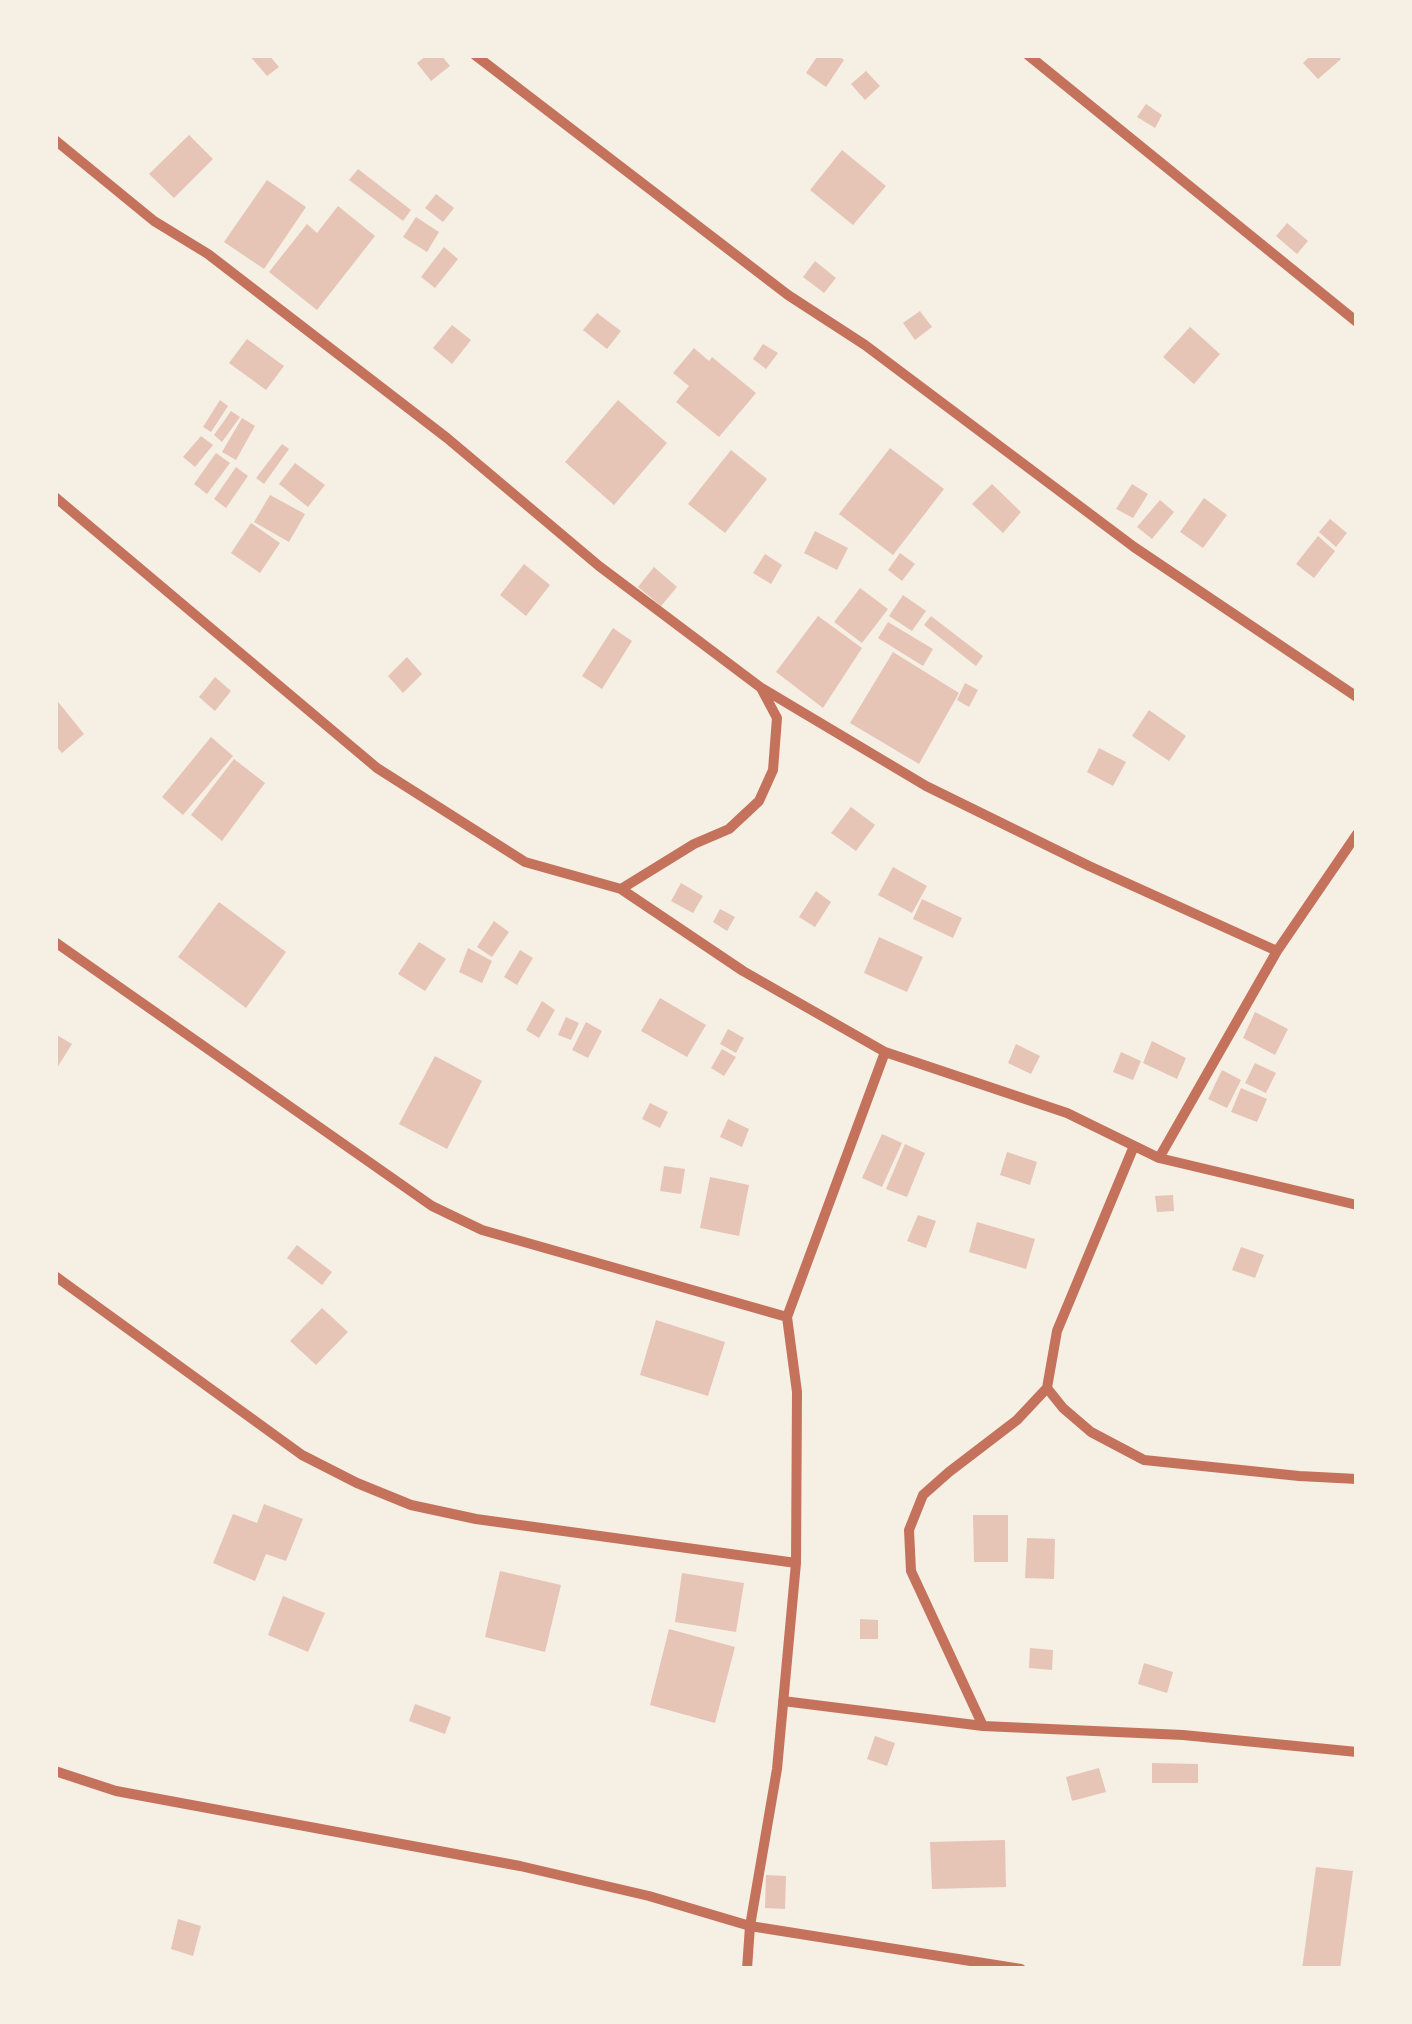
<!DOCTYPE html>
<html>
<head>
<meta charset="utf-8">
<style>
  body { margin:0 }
  #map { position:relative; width:1412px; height:2024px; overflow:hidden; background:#f6efe4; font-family:"Alegreya Sans",sans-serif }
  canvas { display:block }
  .frame { position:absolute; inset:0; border:58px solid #f6efe4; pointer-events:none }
</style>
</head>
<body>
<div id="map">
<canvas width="1412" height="2024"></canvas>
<div class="frame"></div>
</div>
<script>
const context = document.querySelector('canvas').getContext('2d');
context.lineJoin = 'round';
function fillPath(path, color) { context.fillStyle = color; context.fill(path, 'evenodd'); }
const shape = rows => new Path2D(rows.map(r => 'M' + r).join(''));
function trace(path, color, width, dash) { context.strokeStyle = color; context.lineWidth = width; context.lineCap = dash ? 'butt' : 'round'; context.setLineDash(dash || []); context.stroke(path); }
fillPath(shape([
  [249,55,269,55,279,67,267,76],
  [427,55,441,55,450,66,431,81,417,63],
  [818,55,837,55,844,60,826,87,806,73],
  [1311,55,1337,55,1341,59,1318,79,1303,63],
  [866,71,880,86,865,100,851,84],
  [1146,104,1162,115,1155,128,1137,117],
  [189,135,213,159,174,198,149,174],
  [842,150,886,186,853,225,810,190],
  [358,169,411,210,403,221,349,180],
  [267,180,306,207,264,269,224,242],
  [436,194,454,208,443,222,425,208],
  [338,206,375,236,317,310,269,272,307,224,317,233],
  [416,217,439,232,427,252,403,237],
  [1287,223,1308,241,1297,254,1276,236],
  [444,247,458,259,435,288,421,277],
  [815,261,836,278,824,293,803,277],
  [920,311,932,327,915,340,903,323],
  [597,313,621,331,607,349,583,330],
  [452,325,471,340,452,364,433,348],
  [1190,327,1220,354,1194,384,1163,357],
  [247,339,284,366,266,390,229,363],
  [763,344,778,353,766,369,753,359],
  [694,348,709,361,712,357,756,393,719,437,676,402,689,386,673,373],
  [220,400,228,406,211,432,203,427],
  [618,400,667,443,614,505,565,462],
  [231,411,240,417,222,442,214,435],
  [242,418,255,426,236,460,222,452],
  [201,436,213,445,195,467,183,457],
  [282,444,289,449,264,484,256,478],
  [890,448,944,489,893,555,839,514],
  [731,450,767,479,725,533,688,504],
  [216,453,230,463,207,494,194,484],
  [295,463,325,485,308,507,279,484],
  [236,467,248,476,226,508,214,499],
  [992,484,1021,512,1003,533,972,504],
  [1132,484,1148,494,1133,518,1116,509],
  [270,495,305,514,289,542,254,522],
  [1204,498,1227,515,1203,548,1180,532],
  [1160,500,1174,512,1152,539,1137,527],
  [1330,519,1347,533,1336,547,1319,532],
  [251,523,280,543,260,573,231,553],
  [815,531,848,548,837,570,804,553],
  [1318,536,1335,551,1314,578,1296,564],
  [900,553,915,564,902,581,888,570],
  [765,554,782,565,771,584,753,573],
  [524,564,550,585,526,616,500,595],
  [654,567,677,587,661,606,638,587],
  [860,588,888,609,862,643,834,622],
  [903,595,926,611,912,631,889,616],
  [818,616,862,648,823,708,776,672],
  [931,616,983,656,976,666,924,625],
  [888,622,933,649,923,666,878,638],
  [613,628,632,641,602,689,582,676],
  [893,652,959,693,919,764,850,723],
  [407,657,422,674,403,693,388,676],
  [215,677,231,691,215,711,199,697],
  [965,683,978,690,969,707,957,700],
  [55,698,84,734,62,753,55,745],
  [1149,710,1186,736,1169,761,1132,736],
  [211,737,233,756,183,815,162,797],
  [1099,748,1126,762,1113,786,1087,772],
  [234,759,265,783,222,841,191,815],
  [851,807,875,825,856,851,831,833],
  [893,867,927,886,912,913,878,895],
  [681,883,703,896,693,913,671,901],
  [816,891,831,902,815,927,799,917],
  [922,899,962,918,953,938,913,919],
  [219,902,286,952,246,1008,178,957],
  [720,909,735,917,727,931,713,922],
  [494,921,509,932,492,957,477,947],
  [879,937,923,957,907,992,864,973],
  [419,942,446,959,425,991,398,974],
  [468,948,492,961,482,983,459,972],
  [520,950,533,958,517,985,504,977],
  [660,998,706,1025,687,1057,641,1031],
  [542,1001,555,1010,539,1038,526,1030],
  [1255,1012,1288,1029,1275,1055,1243,1038],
  [566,1017,579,1023,571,1040,558,1035],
  [586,1022,602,1031,588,1058,572,1050],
  [728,1029,744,1038,736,1053,720,1044],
  [55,1034,72,1044,55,1071],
  [1152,1041,1186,1058,1177,1079,1143,1063],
  [1016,1044,1040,1056,1031,1074,1008,1063],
  [722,1049,736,1057,724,1076,711,1068],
  [1121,1052,1141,1061,1133,1080,1113,1072],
  [435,1056,482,1081,447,1149,399,1124],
  [1255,1063,1276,1073,1266,1093,1245,1083],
  [1222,1070,1241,1080,1227,1108,1208,1099],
  [1241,1088,1267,1099,1257,1122,1231,1112],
  [650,1103,668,1112,660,1128,642,1119],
  [728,1119,749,1129,742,1147,720,1137],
  [882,1134,902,1143,882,1187,862,1178],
  [905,1144,925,1153,907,1197,886,1189],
  [1007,1152,1037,1162,1030,1185,1000,1175],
  [664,1166,685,1169,681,1194,660,1191],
  [710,1177,749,1185,739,1236,700,1228],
  [1173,1195,1174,1211,1157,1212,1155,1196],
  [918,1215,936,1221,926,1248,907,1241],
  [977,1222,1035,1239,1026,1269,969,1252],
  [297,1245,332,1272,322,1285,287,1258],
  [1241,1247,1264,1255,1255,1278,1232,1270],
  [322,1308,348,1332,316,1365,290,1341],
  [656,1320,725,1342,708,1396,640,1375],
  [264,1504,303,1519,286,1561,266,1554,255,1581,213,1563,233,1514,257,1523],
  [973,1515,1008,1515,1008,1562,974,1562],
  [1027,1538,1055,1539,1054,1579,1025,1578],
  [500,1571,561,1585,545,1652,485,1637],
  [682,1573,744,1583,736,1632,675,1622],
  [283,1596,325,1613,308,1652,268,1635],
  [860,1619,878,1620,878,1639,860,1639],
  [669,1629,735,1647,715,1723,650,1705],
  [1030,1648,1053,1650,1052,1670,1029,1668],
  [1144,1663,1173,1672,1167,1693,1138,1684],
  [415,1704,451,1717,445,1734,409,1721],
  [875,1736,895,1743,887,1766,867,1759],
  [1152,1763,1198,1764,1198,1783,1152,1783],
  [1099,1768,1106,1792,1072,1801,1066,1777],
  [1005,1840,1006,1887,932,1889,930,1842],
  [1316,1867,1353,1871,1340,1969,1302,1969],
  [766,1875,786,1876,785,1909,765,1908],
  [178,1919,201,1926,193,1956,171,1949]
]), '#e6c5b7');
trace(shape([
  [475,55,788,295,865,345,1134,547,1357,697],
  [1028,55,1357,322],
  [55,140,154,221,208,254,447,438,599,566,760,687,926,786,1089,866,1277,951],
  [55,497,377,768,525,862,621,889,743,971,885,1052,1067,1113,1159,1158,1357,1205],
  [621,889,694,844,729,829,759,801,773,770,777,718,761,688],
  [55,942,432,1206,482,1230,787,1317],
  [1159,1158,1277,951,1357,834],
  [55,1276,302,1455,357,1483,411,1505,476,1519,796,1563],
  [1047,1388,1063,1408,1091,1432,1144,1460,1299,1476,1357,1479],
  [783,1701,983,1726,1183,1735,1357,1752],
  [983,1726,911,1571,909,1530,923,1495,949,1472,1017,1420,1047,1388,1057,1331,1134,1146],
  [55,1771,116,1791,520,1866,649,1896,750,1926,1021,1969],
  [747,1969,750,1926,777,1769,796,1563,797,1392,787,1317,885,1052]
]), '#c5725c', 10);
</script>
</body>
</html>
